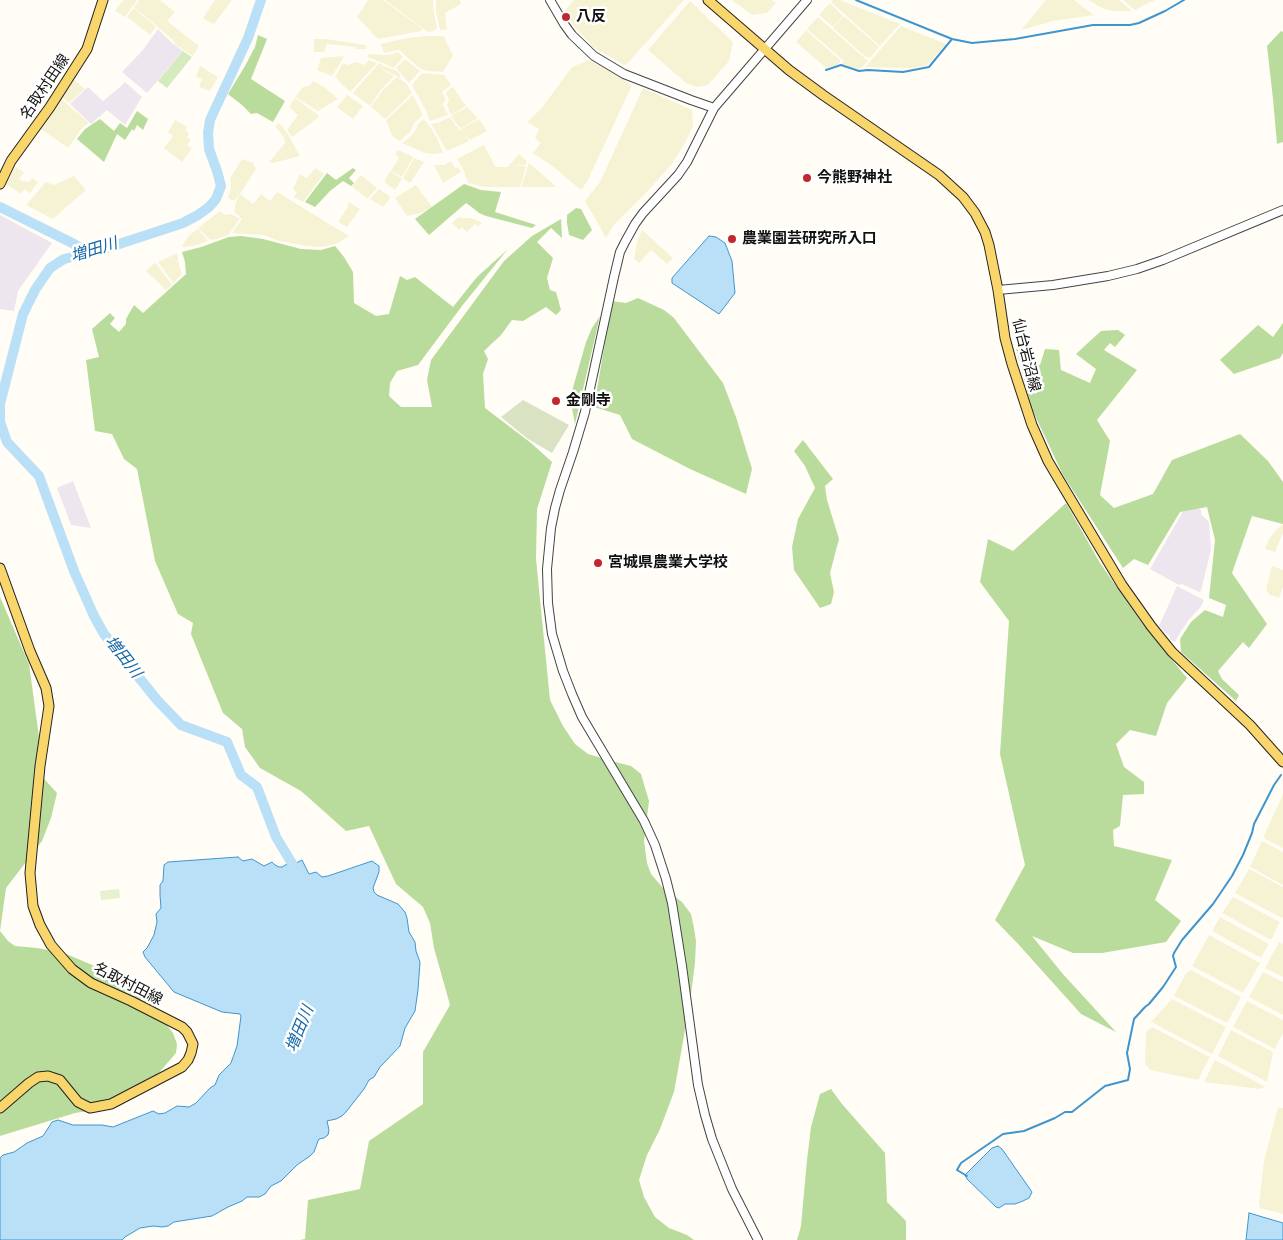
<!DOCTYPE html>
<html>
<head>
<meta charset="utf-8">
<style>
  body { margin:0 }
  canvas { display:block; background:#fffdf5 }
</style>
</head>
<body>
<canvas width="1283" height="1240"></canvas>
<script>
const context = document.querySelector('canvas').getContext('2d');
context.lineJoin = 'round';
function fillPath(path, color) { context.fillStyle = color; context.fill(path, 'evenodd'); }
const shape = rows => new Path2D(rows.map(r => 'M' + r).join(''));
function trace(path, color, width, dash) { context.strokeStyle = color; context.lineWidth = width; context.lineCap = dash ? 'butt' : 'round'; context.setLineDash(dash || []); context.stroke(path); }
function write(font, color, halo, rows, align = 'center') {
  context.font = font + ' Literata,"Noto Sans JP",serif'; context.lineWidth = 5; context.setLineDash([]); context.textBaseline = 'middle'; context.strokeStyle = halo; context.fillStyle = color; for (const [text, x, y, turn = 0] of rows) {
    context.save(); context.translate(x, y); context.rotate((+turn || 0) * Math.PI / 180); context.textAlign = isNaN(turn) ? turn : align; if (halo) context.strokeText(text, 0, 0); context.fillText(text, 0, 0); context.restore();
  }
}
fillPath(shape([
  [158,29,172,43,183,51,147,93,122,72,142,51],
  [125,82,142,97,125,125,107,110,91,124,70,104,88,87,103,101,120,87],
  [0,215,52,243,18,291,14,311,0,309],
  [73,481,91,528,71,525,57,488],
  [1189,501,1201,510,1201,514,1209,522,1211,549,1201,591,1199,592,1182,584,1179,585,1150,569],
  [1177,586,1204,600,1200,608,1191,617,1181,631,1175,642,1170,640,1170,636,1165,633,1159,626]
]), '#eee6ef');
fillPath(shape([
  [123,0,137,0,125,17,115,11],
  [139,0,160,0,175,12,167,21,199,46,193,56,176,45,172,39,134,7],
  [215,0,232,0,214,24,209,22,203,18],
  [368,0,383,0,423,29,421,31,378,39,357,17],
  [385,0,433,0,434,13,437,28,434,31,428,32],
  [436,0,460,0,461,4,445,13,447,30,440,30,436,12],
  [574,0,684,0,628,63,624,65,593,47,573,25,565,11],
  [732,0,772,0,776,3,767,13,752,15],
  [833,0,840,0,900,24,880,46,831,2],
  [1046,0,1074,0,1094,15,1053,21,1021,30],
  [1088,0,1119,0,1132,11,1113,11,1104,9],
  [1123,0,1155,0,1135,10],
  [690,1,733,42,729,61,708,85,697,87,686,83,648,50],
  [830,3,843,16,833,27,819,15],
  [134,8,156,27,150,35,127,17],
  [844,16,879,47,870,58,868,57,867,58,833,28],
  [818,17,868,61,860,69,854,68,841,64,844,61,807,29],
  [901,26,946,44,927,65,912,68,865,67],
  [806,30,840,60,840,62,837,65,826,68,796,42],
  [425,36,443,36,444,37,453,55,443,72,427,71,419,68,399,50,384,53,381,44,407,38],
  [314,39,326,39,366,45,366,49,355,49,355,47,327,44,324,52,314,52],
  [398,52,403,57,394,68,368,57,368,54,388,55],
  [344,56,341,62,332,76,317,70,321,58],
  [405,59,420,71,409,83,396,68],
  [369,60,377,63,350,92,335,77,343,63,348,65,356,62,364,65],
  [589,60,605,68,632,85,587,182,581,190,555,168,533,153,541,143,535,138,539,129,527,122,541,109,572,67],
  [379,63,384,66,395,70,400,74,401,78,384,70,384,67,383,70,394,76,380,91,370,106,353,93],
  [200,66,218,77,210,91,199,87,202,79,196,77],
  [422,73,444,75,451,85,442,92,446,99,442,105,427,113,412,85],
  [397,77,406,83,412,93,385,119,371,107,383,90],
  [72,78,85,89,69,103,60,96],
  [313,81,324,87,338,99,318,111,295,97,303,87,309,86],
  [453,87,466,106,451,115,447,105,449,100,446,94,447,91],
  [643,88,692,110,693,126,685,143,671,165,645,194,613,226,606,238,585,201,600,182],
  [347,95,363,106,353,119,337,107],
  [413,95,423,115,414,123,411,131,400,141,392,136,386,120],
  [59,97,89,123,82,128,68,148,38,127],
  [295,98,317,114,319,117,292,137,287,130,298,115,289,107],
  [443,105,448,115,430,121,427,113],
  [467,107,478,118,461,128,458,126,451,116],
  [450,117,457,127,463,132,461,129,479,119,487,131,470,140,464,133,469,141,447,151,431,124,440,122],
  [424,119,431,128,437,138,443,153,433,154,425,153,402,143,410,137,415,131,418,124],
  [175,120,187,127,186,130,189,134,187,137,191,140,187,145,192,148,182,162,164,148,173,136,168,132],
  [279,123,288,134,300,156,273,163,269,162,285,143,284,138,275,126],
  [484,145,495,166,497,167,508,167,519,154,527,161,525,165,510,166,526,166,520,187,484,187,468,183,463,169,457,159],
  [398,150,413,157,402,177,391,171,399,158,395,154],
  [414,158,424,162,410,183,403,178],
  [242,159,253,163,256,169,240,194,253,204,261,194,270,201,277,192,349,236,338,243,322,247,306,246,276,240,264,235,232,233,242,219,234,212,236,202,239,195,234,201,228,198,231,188,230,178],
  [451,161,455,168,458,167,461,172,443,183,434,165,444,165],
  [529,163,557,187,521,187],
  [15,167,24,172,19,180,29,182,32,178,38,182,30,193,24,189,21,194,6,184],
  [315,168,324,174,303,202,294,197,297,192,293,189,300,174,307,178],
  [390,171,402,179,395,190,384,182],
  [361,175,377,188,367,199,359,192,362,188,358,192,352,186],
  [74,176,86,190,53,219,26,205,46,182,54,185],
  [416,185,432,207,421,213,407,216,395,198],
  [379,189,391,197,383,207,370,199],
  [349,202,360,209,347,227,338,222,347,208],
  [220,211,225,215,231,214,240,219,228,235,213,240,209,239,198,228],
  [458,217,463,218,471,218,479,221,482,223,478,226,475,224,467,232,462,227,459,230,452,223],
  [198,229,208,241,193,246,183,247,182,246,189,235],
  [642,230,673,258,667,264,651,250,639,263,634,259,637,242],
  [177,253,179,265,182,274,173,283,158,262],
  [156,263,172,285,166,290,146,271,152,265],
  [1283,525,1283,533,1275,552,1265,549,1269,539,1278,528],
  [1272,566,1283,570,1283,587,1279,598,1270,595,1266,590],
  [1283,794,1283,848,1263,838],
  [1262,841,1283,852,1283,885,1250,867],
  [1249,869,1283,887,1283,917,1282,918,1235,893],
  [1233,897,1280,922,1271,940,1222,913],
  [1220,917,1269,944,1261,958,1212,931],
  [1209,935,1260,963,1243,993,1192,966],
  [1279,942,1283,944,1283,977,1265,968],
  [1191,970,1241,997,1227,1023,1174,996,1186,973],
  [1263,972,1283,982,1283,1015,1249,997],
  [1172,999,1226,1027,1212,1054,1155,1024,1152,1021],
  [1247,1001,1283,1020,1283,1034,1279,1040,1275,1049,1233,1027],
  [1152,1027,1210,1057,1198,1080,1150,1070,1145,1064,1146,1035,1147,1031],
  [1231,1030,1273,1052,1267,1082,1218,1056],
  [1215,1060,1264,1086,1263,1088,1259,1089,1204,1082],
  [1278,1107,1283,1108,1283,1214,1260,1208,1259,1203,1264,1161]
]), '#f6f3d4');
fillPath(shape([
  [183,51,192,57,167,88,158,81]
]), '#d5ebbd');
fillPath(shape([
  [1281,31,1283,32,1283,142,1277,144,1273,99,1267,46],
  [258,35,267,39,251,79,285,101,273,122,257,113,251,114,242,105,228,94,245,66,255,47],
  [137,111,148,119,143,130,137,125,134,131,132,129,125,140,117,134,104,162,77,139,85,129,100,119,114,131,120,123,127,128],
  [353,168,356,170,349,178,354,183,351,186,343,181,330,191,315,207,305,202,327,173,336,180],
  [464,184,481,190,501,192,495,212,536,225,532,228,486,216,479,213,473,208,466,203,429,235,415,219],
  [576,208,581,209,592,230,583,240,569,235,567,223,567,215],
  [561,219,562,238,551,228,537,242,553,258,547,278,550,290,556,292,561,310,556,315,546,307,523,321,512,320,501,335,484,351,488,359,483,374,485,408,531,443,552,462,537,509,536,559,550,700,563,726,575,744,588,754,619,763,631,766,641,774,649,801,644,841,647,863,651,874,662,887,682,902,691,914,694,928,696,941,695,963,690,1002,674,1092,660,1129,647,1155,639,1180,644,1197,655,1217,669,1228,687,1235,694,1240,300,1240,305,1239,308,1200,360,1189,369,1141,423,1104,423,1052,450,1005,434,948,430,923,423,907,396,884,369,826,346,831,301,791,260,768,245,747,242,729,223,713,191,634,193,623,178,614,155,561,137,469,124,459,112,434,95,431,86,360,99,357,92,329,110,313,115,318,110,324,119,332,126,324,126,319,134,305,143,313,186,274,185,262,182,252,201,247,229,237,241,236,263,239,301,249,321,250,335,246,344,257,353,272,354,303,376,316,389,314,400,276,407,280,415,277,453,307,477,277,507,250,462,306,418,365,397,371,390,383,389,396,401,407,432,407,427,380,431,360,504,261,532,236],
  [638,298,664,310,674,318,723,383,736,417,752,469,746,494,690,469,632,439,620,415,594,407,612,301,626,303],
  [600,316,575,424,570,398,586,342,592,328],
  [1283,323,1283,353,1280,358,1234,374,1220,360,1258,325,1273,337],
  [1118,330,1125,335,1115,347,1110,343,1104,350,1137,370,1097,420,1110,441,1100,495,1114,508,1153,494,1172,460,1240,434,1268,461,1283,482,1283,524,1252,516,1232,573,1267,624,1249,648,1243,642,1218,671,1222,679,1239,695,1236,701,1181,652,1180,639,1191,622,1205,610,1223,617,1226,605,1209,598,1215,540,1207,507,1180,512,1148,565,1134,559,1123,568,1063,475,1031,407,1016,348,1031,364,1040,365,1045,349,1059,350,1061,370,1090,383,1096,369,1076,354,1101,331],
  [803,440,833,479,825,486,827,500,839,539,830,573,834,592,831,604,820,608,794,570,792,547,798,519,815,488,805,466,794,451],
  [1066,503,1100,563,1141,622,1187,678,1167,703,1156,736,1130,730,1116,744,1124,767,1144,782,1144,794,1123,795,1120,826,1113,830,1114,846,1172,860,1155,900,1181,921,1166,942,1102,953,1073,953,1032,936,1062,973,1116,1032,1081,1014,1019,945,995,920,1025,865,1000,754,1009,621,980,582,988,539,1013,551],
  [0,597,29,664,39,737,36,770,57,793,51,818,42,841,6,888,0,931,8,941,15,946,37,948,64,953,111,973,150,1003,173,1033,177,1044,176,1053,157,1075,127,1097,107,1108,75,1113,0,1136],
  [831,1089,842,1104,885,1153,887,1202,906,1221,906,1240,797,1240,801,1226,807,1160,811,1127,820,1094]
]), '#b9dc9c');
fillPath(shape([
  [523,400,569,425,552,453,528,439,501,417]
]), '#d9e3c4');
fillPath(shape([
  [119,889,120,898,101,900,100,891]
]), '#e6f2cf');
const water = shape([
  [709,236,716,237,725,243,732,261,735,293,719,314,672,283,672,278,709,236],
  [238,857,243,861,252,859,264,866,272,862,275,865,279,867,282,867,287,864,290,866,302,860,309,874,316,872,322,877,328,876,372,861,379,866,379,872,373,888,374,892,377,895,398,904,405,912,407,918,409,932,415,942,416,951,420,962,418,990,415,1011,405,1028,400,1046,380,1067,374,1077,369,1080,364,1089,346,1112,342,1116,336,1119,327,1121,329,1130,328,1135,324,1138,319,1139,318,1141,314,1152,310,1156,297,1165,281,1181,271,1186,265,1194,259,1197,247,1197,242,1201,228,1207,212,1216,174,1222,168,1226,162,1227,153,1226,140,1228,125,1237,122,1240,0,1240,0,1158,3,1155,14,1152,27,1143,43,1136,52,1122,58,1120,73,1125,102,1125,113,1127,153,1111,159,1114,165,1113,177,1106,189,1107,196,1103,210,1088,215,1085,219,1075,231,1063,237,1046,241,1016,240,1014,222,1012,174,992,145,957,143,952,147,948,154,935,157,922,156,914,161,908,160,895,160,885,163,881,164,865,168,862,238,857],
  [998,1146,1002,1149,1032,1192,1029,1198,1023,1201,1015,1204,1005,1204,999,1208,996,1207,967,1179,965,1175,992,1148,998,1146],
  [1249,1213,1283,1223,1283,1240,1246,1240,1249,1213]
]);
fillPath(water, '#b9e0f7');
trace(water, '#3f96cf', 1);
trace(shape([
  [856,0,952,39,972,43,1015,39,1093,25,1130,25,1139,23,1165,11,1184,0],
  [826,70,841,65,859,71,868,70,903,72,929,67,952,39],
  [967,1176,957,1170,961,1163,1003,1134,1024,1131,1055,1118,1065,1112,1072,1112,1105,1086,1128,1080,1130,1069,1127,1053,1134,1019,1145,1007,1149,1004,1163,987,1176,967,1173,956,1174,953,1182,940,1213,904,1232,876,1243,855,1252,833,1254,824,1274,785,1281,775]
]), '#3f96cf', 2);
trace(shape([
  [261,0,248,38,210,120,208,133,209,149,217,171,221,186,216,199,209,207,198,215,183,223,101,250,64,259,50,268,35,290,23,314,0,404,0,422,7,442,39,476,74,571,94,616,104,634,157,700,181,725,227,742,241,775,257,787,276,837,299,875],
  [0,207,74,244,87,252]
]), '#b9e0f7', 10);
const minor = shape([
  [550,0,564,24,572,35,594,56,624,74,691,100,714,108],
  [998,290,1053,285,1108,276,1137,269,1163,260,1283,210],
  [758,1240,732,1189,712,1139,705,1115,698,1085,682,966,672,903,666,879,655,845,644,821,582,717,572,694,563,671,552,634,548,603,547,569,551,528,555,508,560,490,573,452,585,412,614,277,620,252,625,242,635,224,643,213,678,175,687,162,714,108,807,0]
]);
const major = shape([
  [708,0,789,70,823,95,939,175,963,197,975,213,985,232,989,245,998,290,1005,338,1012,364,1032,425,1048,461,1058,478,1122,585,1151,626,1172,652,1250,725,1283,762],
  [0,184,11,161,50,107,87,49,103,0],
  [0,568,30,651,46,688,49,706,40,766,30,873,33,906,40,925,51,945,72,969,91,983,131,1001,182,1027,187,1032,193,1044,191,1053,188,1060,182,1067,111,1104,90,1108,78,1102,60,1080,48,1076,38,1077,29,1083,0,1108]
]);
trace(minor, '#444', 10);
trace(major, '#222', 11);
trace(minor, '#fff', 8);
trace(major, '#f9d66b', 9);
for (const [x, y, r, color] of [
  [566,17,5,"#c4262e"],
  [807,178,5,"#c4262e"],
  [732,239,5,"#c4262e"],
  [556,401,5,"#c4262e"],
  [598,563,5,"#c4262e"]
]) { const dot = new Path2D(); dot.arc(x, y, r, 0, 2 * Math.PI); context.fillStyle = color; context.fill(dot); trace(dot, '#fff', 2); }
write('bold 15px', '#111', '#fff', [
  ["八反",576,17],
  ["今熊野神社",817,178],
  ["農業園芸研究所入口",742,239],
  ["金剛寺",566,401],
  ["宮城県農業大学校",608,563]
], 'left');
write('15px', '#111', '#fff', [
  ["名取村田線",45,87,-56],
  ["仙台岩沼線",1026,355,76],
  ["名取村田線",128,984,27]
]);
write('italic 16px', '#1768a6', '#fff', [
  ["増田川",94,250,-17],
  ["増田川",123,657,52],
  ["増田川",300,1029,-68]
]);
</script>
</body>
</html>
